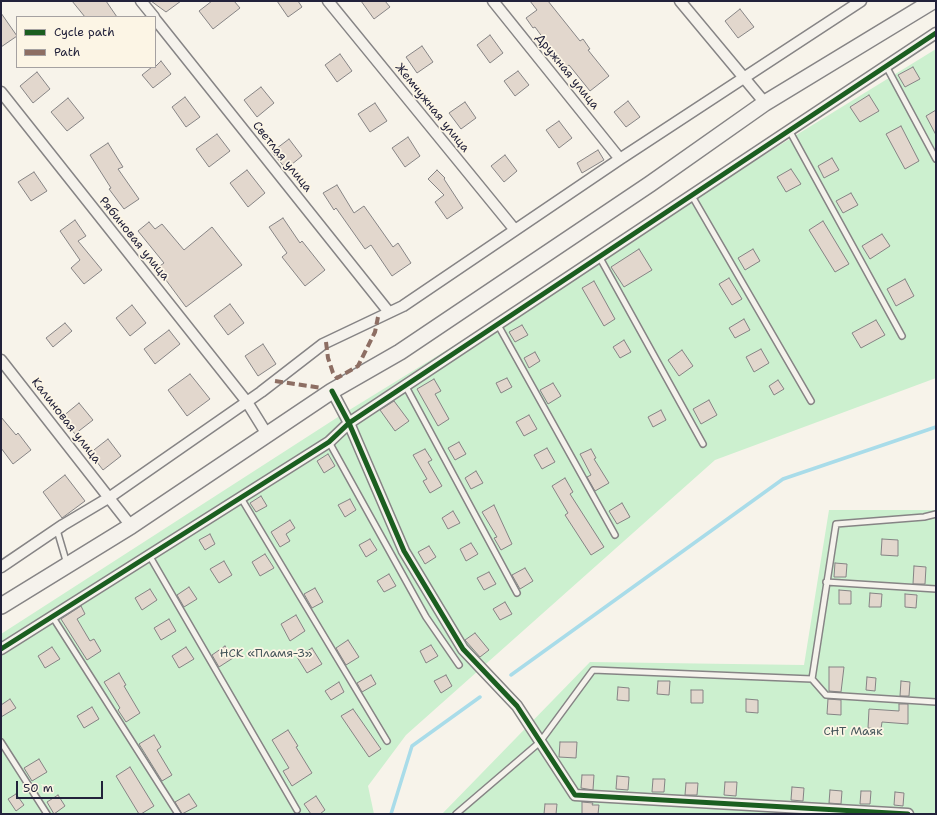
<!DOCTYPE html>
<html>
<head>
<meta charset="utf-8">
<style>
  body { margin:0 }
  #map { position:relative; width:937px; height:815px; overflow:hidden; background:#f7f3ea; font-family:"Shantell Sans",sans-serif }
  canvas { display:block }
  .frame { position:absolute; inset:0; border:2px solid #22223b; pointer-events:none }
  .legend { position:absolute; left:16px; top:16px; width:140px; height:52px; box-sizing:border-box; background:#fcf5e5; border:1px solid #a5a1a1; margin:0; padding:5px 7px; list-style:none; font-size:12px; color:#22223b }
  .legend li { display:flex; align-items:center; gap:8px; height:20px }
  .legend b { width:20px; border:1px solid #a5a1a1 }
  .scale { position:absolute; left:16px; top:781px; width:87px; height:18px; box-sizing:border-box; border:2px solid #22223b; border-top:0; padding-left:5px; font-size:12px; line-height:14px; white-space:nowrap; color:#22223b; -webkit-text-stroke:3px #fcf5e5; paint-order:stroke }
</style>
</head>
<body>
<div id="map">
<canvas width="937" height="815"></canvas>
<div class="frame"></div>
<ul class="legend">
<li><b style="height:5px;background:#1b5e20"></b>Cycle path</li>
<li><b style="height:5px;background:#8d6e63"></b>Path</li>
</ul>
<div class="scale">50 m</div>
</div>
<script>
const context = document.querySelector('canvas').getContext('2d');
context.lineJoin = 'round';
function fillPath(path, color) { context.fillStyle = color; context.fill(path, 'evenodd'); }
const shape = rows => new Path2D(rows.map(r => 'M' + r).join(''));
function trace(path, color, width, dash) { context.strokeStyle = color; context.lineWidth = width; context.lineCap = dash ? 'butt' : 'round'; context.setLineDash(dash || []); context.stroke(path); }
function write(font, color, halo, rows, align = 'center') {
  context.font = font + ' "Shantell Sans",sans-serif'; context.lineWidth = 3.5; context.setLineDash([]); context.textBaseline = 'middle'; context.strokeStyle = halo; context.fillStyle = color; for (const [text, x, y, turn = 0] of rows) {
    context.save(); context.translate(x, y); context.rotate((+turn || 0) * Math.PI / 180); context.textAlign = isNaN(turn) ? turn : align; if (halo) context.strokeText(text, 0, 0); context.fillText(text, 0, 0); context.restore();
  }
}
fillPath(shape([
  [936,49,936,378,715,460,406,735,368,786,374,814,1,814,1,634,338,417],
  [829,510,936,510,936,814,442,814,590,662,804,665]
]), '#ccf0cf');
trace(shape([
  [511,675,783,479,936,427],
  [391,814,412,746,480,697]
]), '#a9dce9', 3.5);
const building = shape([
  [72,1,106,1,117,17,85,17,72,1],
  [151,1,181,1,166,12,151,1],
  [212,1,234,1,240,8,213,29,199,11,212,1],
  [277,1,298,1,302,7,288,17,277,1],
  [361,1,385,1,390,7,374,19,361,1],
  [530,1,548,1,580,41,583,39,590,49,588,50,609,76,590,91,569,65,565,68,535,27,533,28,526,18,537,10,530,1],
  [740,9,754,27,738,38,725,21,740,9],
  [1,13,17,36,1,47,1,13],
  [490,35,503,53,490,63,477,45,490,35],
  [422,46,433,62,417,73,406,57,422,46],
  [340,54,352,71,337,82,325,65,340,54],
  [161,61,171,74,153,88,142,75,152,67,155,67,161,61],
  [913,67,920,79,905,87,898,75,913,67],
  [518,71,529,85,515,96,504,81,518,71],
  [37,72,50,89,33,103,20,86,37,72],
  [261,87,274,103,257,117,244,100,261,87],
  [869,95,879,111,860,122,850,107,869,95],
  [185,97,200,117,186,127,172,107,185,97],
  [68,98,84,118,67,131,51,112,68,98],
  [628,101,640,117,626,127,614,112,628,101],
  [465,102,476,118,461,129,449,113,465,102],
  [375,103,387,121,370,132,358,114,375,103],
  [936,110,936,135,926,116,936,110],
  [559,121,572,138,559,148,546,130,559,121],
  [901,126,919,161,905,169,886,134,901,126],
  [217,134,230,151,209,167,196,149,217,134],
  [408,137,420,156,405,167,392,148,408,137],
  [289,139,302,156,286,169,272,152,289,139],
  [108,143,123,167,118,169,139,199,124,209,109,189,111,188,90,155,108,143],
  [598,150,604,160,582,173,577,163,598,150],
  [505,155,517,171,504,182,491,166,505,155],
  [832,158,839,170,824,178,818,166,832,158],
  [791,169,801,184,786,192,777,177,791,169],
  [247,170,265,193,248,207,230,183,247,170],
  [437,170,445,178,444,179,463,208,447,219,435,202,444,195,428,179,437,170],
  [34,172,47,191,31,201,18,182,34,172],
  [337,185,354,213,364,206,393,247,398,243,411,263,392,276,371,245,365,249,336,208,334,210,323,193,337,185],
  [851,193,858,205,843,213,836,201,851,193],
  [283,218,300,243,302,241,325,270,305,286,282,257,287,253,269,227,283,218],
  [75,220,86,236,78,241,102,270,84,284,71,268,80,260,60,231,75,220],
  [823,221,849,264,835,272,809,230,823,221],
  [149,222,155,229,162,224,184,250,212,227,242,265,186,307,157,268,164,263,138,231,149,222],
  [882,234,890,246,870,259,862,246,882,234],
  [639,249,652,270,624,287,611,267,639,249],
  [753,249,760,261,745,270,738,258,753,249],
  [729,278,742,299,732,305,719,284,729,278],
  [905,279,914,296,896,306,887,289,905,279],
  [594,281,615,319,604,326,582,288,594,281],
  [230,304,244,323,228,335,214,316,230,304],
  [132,305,146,323,130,336,116,318,132,305],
  [744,319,750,330,735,338,729,328,744,319],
  [876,320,885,335,861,348,852,333,876,320],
  [65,323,72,331,53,347,46,338,65,323],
  [522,325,528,335,515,342,509,332,522,325],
  [169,330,180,344,155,364,144,349,169,330],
  [624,340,631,352,620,358,613,347,624,340],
  [263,344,276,364,258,376,245,356,263,344],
  [761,349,769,363,754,372,746,357,761,349],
  [682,350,693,366,679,376,668,360,682,350],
  [535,352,540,361,529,368,524,358,535,352],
  [190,374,210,399,187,416,168,390,190,374],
  [507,378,512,387,501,393,496,383,507,378],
  [434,379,441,391,435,394,449,419,438,426,417,389,434,379],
  [778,380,784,389,774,395,769,386,778,380],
  [553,383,561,396,548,404,540,390,553,383],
  [709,400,717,415,701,424,693,409,709,400],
  [394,401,409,421,395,431,380,410,394,401],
  [79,403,93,420,75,434,62,417,79,403],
  [661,410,666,420,653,427,648,417,661,410],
  [529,415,537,429,524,436,516,422,529,415],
  [1,417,16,435,18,433,31,450,13,464,1,448,1,417],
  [108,439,121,456,103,470,90,453,108,439],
  [459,442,466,454,455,460,448,448,459,442],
  [547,448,555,462,542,469,534,455,547,448],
  [425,449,432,460,428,462,442,486,430,493,423,481,427,479,413,455,425,449],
  [591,449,596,458,594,459,609,483,595,491,587,477,591,475,580,454,591,449],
  [328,454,335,466,324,473,317,461,328,454],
  [476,471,483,483,471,489,465,478,476,471],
  [65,475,85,501,62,518,43,492,65,475],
  [565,478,573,492,570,494,604,547,591,555,565,515,568,513,552,486,565,478],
  [261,496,267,506,256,512,250,503,261,496],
  [350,499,356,510,345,517,338,505,350,499],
  [622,503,630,517,617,524,609,511,622,503],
  [494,505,512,544,501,550,494,538,497,537,482,512,494,505],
  [453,511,460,523,448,529,442,518,453,511],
  [290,520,295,528,286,534,290,541,280,547,271,532,290,520],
  [210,534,215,544,205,550,199,540,210,534],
  [370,539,377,550,366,557,359,545,370,539],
  [882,539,898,540,898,556,881,555,882,539],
  [471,543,478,554,466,561,460,549,471,543],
  [429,546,436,557,425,564,418,552,429,546],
  [265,554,274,568,260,576,252,562,265,554],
  [224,561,232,575,219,583,210,569,224,561],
  [835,563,847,564,846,577,834,577,835,563],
  [914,566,926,567,925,584,913,584,914,566],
  [525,568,533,581,520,589,512,575,525,568],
  [489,572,496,584,484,590,477,578,489,572],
  [389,574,396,586,384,592,377,581,389,574],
  [189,587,197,599,184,607,177,595,189,587],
  [315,588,323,602,312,608,304,594,315,588],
  [150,589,157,600,142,610,135,598,150,589],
  [839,590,851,591,851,604,839,604,839,590],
  [870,593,882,594,881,607,869,607,870,593],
  [905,594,917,595,916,608,905,607,905,594],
  [505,602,512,614,500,620,493,609,505,602],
  [81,606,85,614,77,619,90,641,94,639,101,651,87,660,61,619,81,606],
  [296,615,305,631,290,641,281,624,296,615],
  [169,619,176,631,161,640,154,628,169,619],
  [475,633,489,650,480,657,465,640,475,633],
  [348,640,359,657,346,665,336,648,348,640],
  [431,645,438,656,426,663,420,651,431,645],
  [225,646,233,658,219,667,212,655,225,646],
  [52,647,60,659,45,668,38,656,52,647],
  [186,647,194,659,179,668,172,656,186,647],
  [312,648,322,664,307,673,297,657,312,648],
  [829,667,844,667,841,692,829,691,829,667],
  [119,673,126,685,124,686,140,713,126,722,118,710,120,708,104,682,119,673],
  [371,675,376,684,362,692,357,683,371,675],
  [446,675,452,686,441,693,434,681,446,675],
  [867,677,876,678,875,691,866,690,867,677],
  [658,681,670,681,669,695,657,694,658,681],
  [901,681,910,682,909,696,900,696,901,681],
  [339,682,344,692,331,700,325,691,339,682],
  [618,687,629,688,629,701,617,700,618,687],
  [691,690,703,690,703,703,691,703,691,690],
  [10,699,16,708,1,717,1,705,10,699],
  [746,699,758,700,758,713,746,712,746,699],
  [828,699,841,700,841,715,827,714,828,699],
  [899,704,908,704,908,724,882,722,881,729,868,728,869,709,899,711,899,704],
  [92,707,99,719,84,728,77,716,92,707],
  [353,709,381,749,369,757,341,716,353,709],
  [288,730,298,746,296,747,312,773,292,786,283,771,289,768,272,740,288,730],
  [154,735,161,747,157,750,172,775,162,781,139,744,154,735],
  [560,742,577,742,576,758,559,757,560,742],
  [39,759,47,772,32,781,24,768,39,759],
  [130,767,154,806,141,814,139,814,116,776,130,767],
  [582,775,594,775,593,790,581,788,582,775],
  [617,776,629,777,628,790,616,789,617,776],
  [653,779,665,779,664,792,652,792,653,779],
  [725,782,737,782,736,796,724,795,725,782],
  [686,783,698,783,697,795,685,795,686,783],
  [792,787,804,788,803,801,791,800,792,787],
  [830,790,842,791,841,804,829,803,830,790],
  [861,791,871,791,870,804,860,804,861,791],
  [895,792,904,793,903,806,894,805,895,792],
  [16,794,24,805,16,811,8,799,16,794],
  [189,794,197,806,182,814,175,802,189,794],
  [58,795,65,806,54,814,47,802,58,795],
  [316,796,325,810,320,814,311,814,304,804,316,796],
  [582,802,593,803,592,805,599,805,598,814,582,814,582,802],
  [545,804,557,804,556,814,544,814,545,804]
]);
fillPath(building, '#e2d7cd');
trace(building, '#868485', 1);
const lane = shape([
  [886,66,936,159],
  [789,130,902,336],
  [692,196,811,401],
  [600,258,703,444],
  [498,325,615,535],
  [405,385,517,593],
  [329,442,426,617,459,665],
  [241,498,387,741],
  [57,530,67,564],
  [149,555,297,810],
  [826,582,936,589],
  [52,616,178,814],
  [812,679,836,524,924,517,936,514],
  [1,742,47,814],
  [456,814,540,742,593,670,812,679,826,695,936,702]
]);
const street = shape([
  [141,1,154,17],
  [328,1,515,230],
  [493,1,620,159],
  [680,1,765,103],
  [155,19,388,311],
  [1,92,247,402,268,436],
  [1,360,131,526],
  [332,391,349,423,404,551,463,649,517,706,575,795,908,814],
  [1,567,63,525,110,497,261,392,323,344,403,306,620,159,861,1],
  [1,649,329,442,349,423,936,33]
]);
const secondary = shape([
  [1,606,131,526,332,391,400,352,650,184,765,103,933,1]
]);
trace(lane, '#868485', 8);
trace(street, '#868485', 13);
trace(secondary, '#868485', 18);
trace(lane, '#f5f2ec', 5);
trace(street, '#f5f2ec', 10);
trace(secondary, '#f5f2ec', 15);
trace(shape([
  [326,342,328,358,333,373,337,378,358,366,375,332,378,317],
  [275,381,322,388]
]), '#8d6e63', 4, [8, 4]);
trace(shape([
  [332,391,349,423,404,551,463,649,517,706,575,795,908,814],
  [1,649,329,442,349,423,936,33]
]), '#1b5e20', 5);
write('12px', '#22223b', '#fcf5e5', [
  ["Дружная улица",567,72,51],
  ["Жемчужная улица",432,108,51],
  ["Светлая улица",282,157,51],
  ["Рябиновая улица",134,239,51],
  ["Калиновая улица",66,421,52]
]);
write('12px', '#44555a', '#fcf5e5', [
  ["НСК «Пламя-3»",266,654],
  ["СНТ Маяк",853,732]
]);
</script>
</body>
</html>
